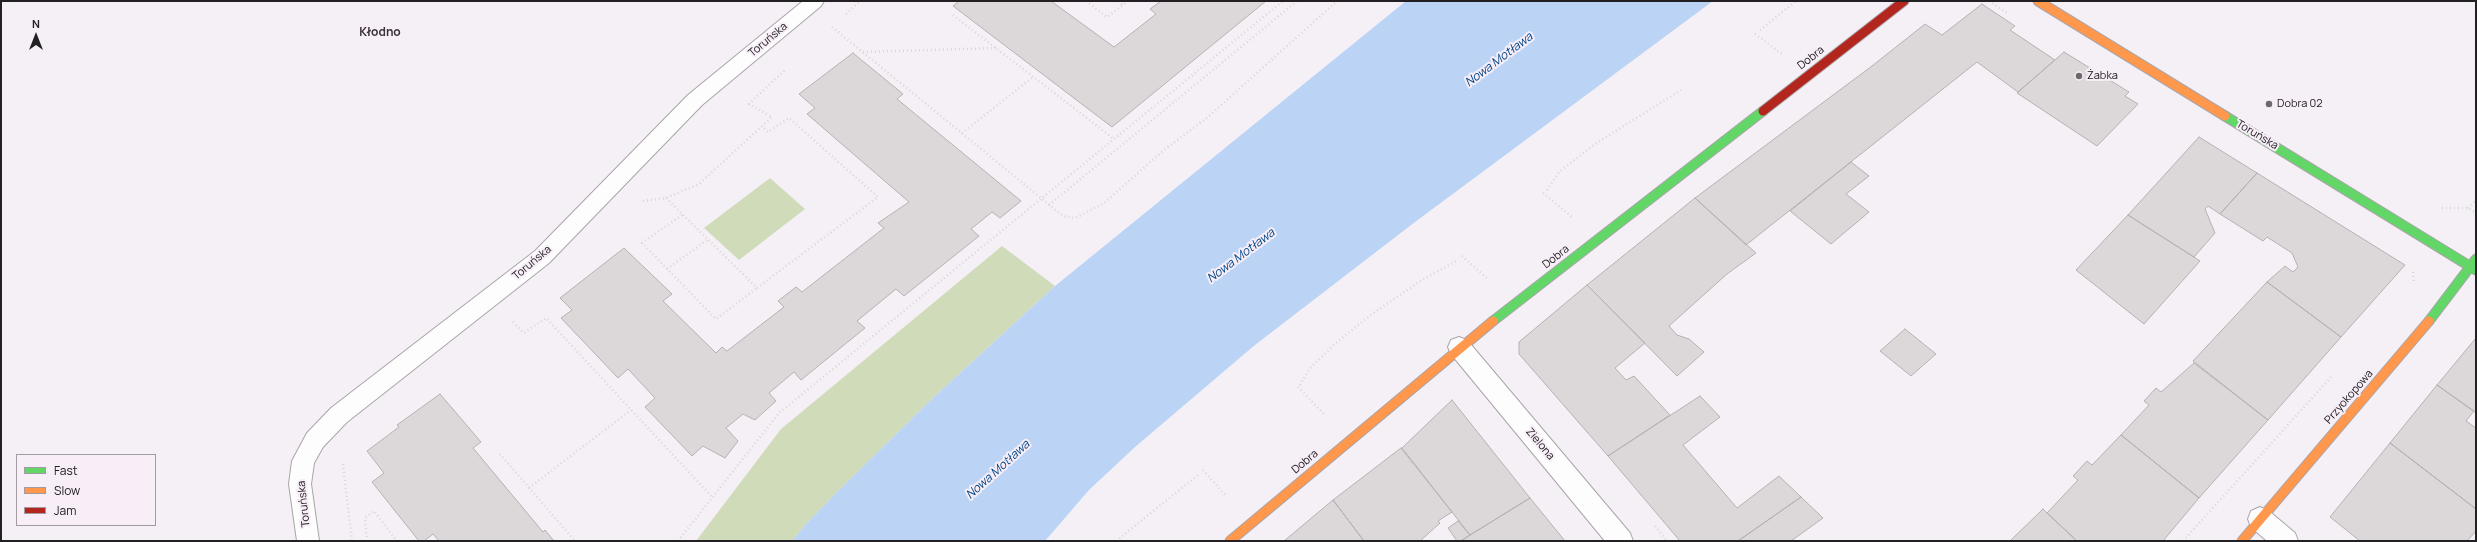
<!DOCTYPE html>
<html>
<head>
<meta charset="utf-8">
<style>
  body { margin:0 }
  #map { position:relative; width:2477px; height:542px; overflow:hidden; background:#f5f0f5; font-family:Manrope,sans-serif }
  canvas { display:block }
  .frame { position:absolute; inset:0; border:2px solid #232023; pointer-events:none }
  .legend { position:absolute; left:16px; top:454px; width:140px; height:72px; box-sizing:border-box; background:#f7eef7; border:1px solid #a29ca2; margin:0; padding:5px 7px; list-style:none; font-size:12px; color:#232023 }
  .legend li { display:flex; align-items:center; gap:8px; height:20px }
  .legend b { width:20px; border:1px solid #a29ca2 }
  .north { position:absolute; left:16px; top:16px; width:40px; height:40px; -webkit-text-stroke:3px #f7eef7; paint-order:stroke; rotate:0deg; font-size:11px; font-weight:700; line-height:16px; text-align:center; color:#232023 }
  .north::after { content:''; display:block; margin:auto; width:14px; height:18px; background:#232023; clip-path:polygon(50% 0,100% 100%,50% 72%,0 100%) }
</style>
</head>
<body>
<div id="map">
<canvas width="2477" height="542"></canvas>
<div class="frame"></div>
<ul class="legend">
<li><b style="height:5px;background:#63d668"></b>Fast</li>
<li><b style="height:5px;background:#ff974d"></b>Slow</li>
<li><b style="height:5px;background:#b3261e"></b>Jam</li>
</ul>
<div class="north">N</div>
</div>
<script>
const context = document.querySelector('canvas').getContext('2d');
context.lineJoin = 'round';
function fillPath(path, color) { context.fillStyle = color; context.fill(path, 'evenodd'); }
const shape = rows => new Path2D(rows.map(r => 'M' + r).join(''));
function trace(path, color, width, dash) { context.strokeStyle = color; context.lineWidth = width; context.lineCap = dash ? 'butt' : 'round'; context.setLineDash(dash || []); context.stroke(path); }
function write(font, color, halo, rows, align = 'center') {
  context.font = font + ' Manrope,sans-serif'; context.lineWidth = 4; context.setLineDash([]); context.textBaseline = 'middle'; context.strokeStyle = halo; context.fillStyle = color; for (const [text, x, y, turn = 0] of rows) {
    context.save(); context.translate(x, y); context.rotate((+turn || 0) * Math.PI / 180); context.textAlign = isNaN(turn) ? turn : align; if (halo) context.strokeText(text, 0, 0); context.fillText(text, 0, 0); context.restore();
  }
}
fillPath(shape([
  [770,178,805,209,739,260,704,228],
  [1002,246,1055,286,934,397,841,488,806,524,792,541,696,541,781,429]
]), '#d0dbba');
fillPath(shape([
  [1406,1,1713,1,1415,222,1255,345,1135,447,1089,490,1045,541,792,541,806,524,841,488,934,397,1055,286]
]), '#bbd4f6');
const building = shape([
  [959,1,1051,1,1114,47,1156,14,1150,9,1161,1,1266,1,1112,127,953,6,959,1],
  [1982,4,2015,26,2010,30,2055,60,2018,92,1977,62,1746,245,1695,198,1872,66,1925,24,1942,35,1982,4],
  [2064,52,2129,92,2125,96,2138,104,2097,146,2017,93,2064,52],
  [853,53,903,94,897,99,1021,201,1000,218,992,212,971,229,979,236,904,296,896,289,857,321,865,328,801,380,794,372,769,393,776,401,755,420,743,414,726,428,738,441,725,458,703,446,692,456,645,407,655,398,628,369,618,378,561,318,572,310,560,298,624,248,672,294,663,301,716,353,722,347,727,351,784,307,778,301,796,287,802,292,884,228,878,223,909,202,807,114,815,108,799,94,853,53],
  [2199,137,2257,173,2220,214,2208,206,2205,209,2215,233,2194,257,2128,215,2199,137],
  [1851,162,1869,176,1846,194,1869,212,1831,244,1790,211,1851,162],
  [2257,173,2405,265,2341,337,2267,282,2285,266,2293,272,2298,267,2292,253,2267,237,2263,241,2220,214,2257,173],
  [1695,198,1756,253,1727,274,1669,326,1677,335,1689,339,1704,352,1677,376,1587,285,1695,198],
  [2128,215,2200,261,2144,324,2076,270,2128,215],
  [2267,282,2341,337,2268,420,2193,361,2267,282],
  [1587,285,1645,343,1615,368,1626,380,1634,376,1670,415,1608,456,1519,354,1519,342,1587,285],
  [1905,329,1936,354,1911,376,1880,351,1905,329],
  [2476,338,2476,413,2437,385,2476,338],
  [2194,363,2268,420,2199,498,2121,435,2149,405,2144,401,2156,388,2161,392,2194,363],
  [2437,385,2474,411,2466,421,2476,428,2476,509,2390,443,2437,385],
  [440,394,481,442,473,448,543,532,545,530,554,541,439,541,433,534,424,541,419,541,372,482,384,473,367,451,399,427,397,425,440,394],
  [1700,396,1720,417,1683,445,1737,508,1779,476,1801,497,1738,541,1680,541,1608,456,1700,396],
  [1452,400,1530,498,1470,535,1402,448,1452,400],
  [2121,435,2199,498,2163,541,2077,541,2047,513,2078,480,2073,476,2087,461,2092,465,2121,435],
  [2390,443,2476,509,2476,531,2467,541,2360,541,2330,517,2390,443],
  [1401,448,1452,512,1438,521,1440,523,1420,541,1364,541,1333,500,1401,448],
  [1801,497,1823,518,1791,541,1738,541,1801,497],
  [1530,498,1565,541,1461,541,1470,535,1530,498],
  [1333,500,1364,541,1284,541,1333,500],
  [2043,509,2047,513,2077,541,2010,541,2043,509],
  [1458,521,1470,535,1461,541,1457,541,1448,528,1458,521]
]);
fillPath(building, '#dcd7d9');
trace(building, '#b5b1b2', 1);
const lane = shape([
  [803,1,824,1,821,6,702,105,549,263,347,422,323,447,314,463,311,484,319,541,297,541,289,484,292,461,307,433,331,408,535,251,688,95,803,1]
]);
const street = shape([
  [1459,337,1467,340,1630,533,1633,541,1605,541,1451,354,1448,347,1451,340,1459,337],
  [2260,507,2269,511,2295,533,2298,541,2267,541,2251,527,2248,519,2251,511,2260,507]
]);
const fast = shape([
  [2225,116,2476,270],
  [1493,321,1763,111],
  [2429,321,2476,259]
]);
const slow = shape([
  [2038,1,2225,116],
  [1230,541,1493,321],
  [2242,541,2429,321]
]);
const jam = shape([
  [1763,111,1904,1]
]);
trace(lane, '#a9a5a9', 2);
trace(street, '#a9a5a9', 2);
trace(fast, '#a9a5a9', 11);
trace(slow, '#a9a5a9', 11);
trace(jam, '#a9a5a9', 11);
trace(shape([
  [1086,1,1107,17,1123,5],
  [1118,1,1123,5,1128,1],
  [1989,1,2007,13],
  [846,14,860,1],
  [953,15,1114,139],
  [832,27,1063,216,1075,218,1104,203,1164,150,1208,117,1337,1],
  [1760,30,1796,1],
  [1755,34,1782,54],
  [863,52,996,48],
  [962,133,1033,77],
  [1547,190,1559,172,1595,144,1681,90],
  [1543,193,1572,217],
  [666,198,757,288,878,197,789,118,768,132,762,126],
  [643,201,666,198,699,184,772,117,749,104,786,69],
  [1049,205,1297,1],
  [2442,208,2468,208,2476,213],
  [2468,208,2476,201],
  [682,215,642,243,716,319,757,288],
  [1462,256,1489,280],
  [667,269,707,240],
  [2413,272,2414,283],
  [513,322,524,333,546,318,713,498],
  [1300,385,1310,368,1337,342,1372,314,1422,280,1458,260],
  [1298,387,1324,414],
  [500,454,575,541],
  [343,464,352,541],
  [1203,470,1227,497],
  [529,488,631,410],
  [1655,526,1667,541],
  [367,541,365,518,374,511,397,541],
  [678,541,779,413,1283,1],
  [1116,541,1198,475],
  [2183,541,2333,375]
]), '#d8d6d8', 2.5, [1, 3]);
fillPath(lane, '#fefdfe');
fillPath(street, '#fefdfe');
trace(fast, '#63d668', 9);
trace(slow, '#ff974d', 9);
trace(jam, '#b3261e', 9);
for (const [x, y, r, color] of [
  [2079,76,4,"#6c696c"],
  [2269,104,4,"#6c696c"]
]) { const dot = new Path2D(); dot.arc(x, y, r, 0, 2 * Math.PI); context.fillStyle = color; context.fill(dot); trace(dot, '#f7eef7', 1.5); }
write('11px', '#232023', '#f7eef7', [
  ["Toruńska",768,40,-40],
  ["Dobra",1811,58,-38],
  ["Toruńska",2257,135,31],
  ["Dobra",1556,257,-38],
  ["Toruńska",532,263,-40],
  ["Przyokopowa",2349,397,-49],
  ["Zielona",1540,444,50],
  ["Dobra",1305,462,-40],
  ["Toruńska",304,504,-96]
]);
write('11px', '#232023', '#f7eef7', [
  ["Żabka",2087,76],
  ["Dobra 02",2277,104]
], 'left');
write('bold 12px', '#393239', '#f7eef7', [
  ["Kłodno",380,33]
]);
write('italic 12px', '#004587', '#f7eef7', [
  ["Nowa Motława",1499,60,-37],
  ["Nowa Motława",1241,256,-37],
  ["Nowa Motława",998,470,-42]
]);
</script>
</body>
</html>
